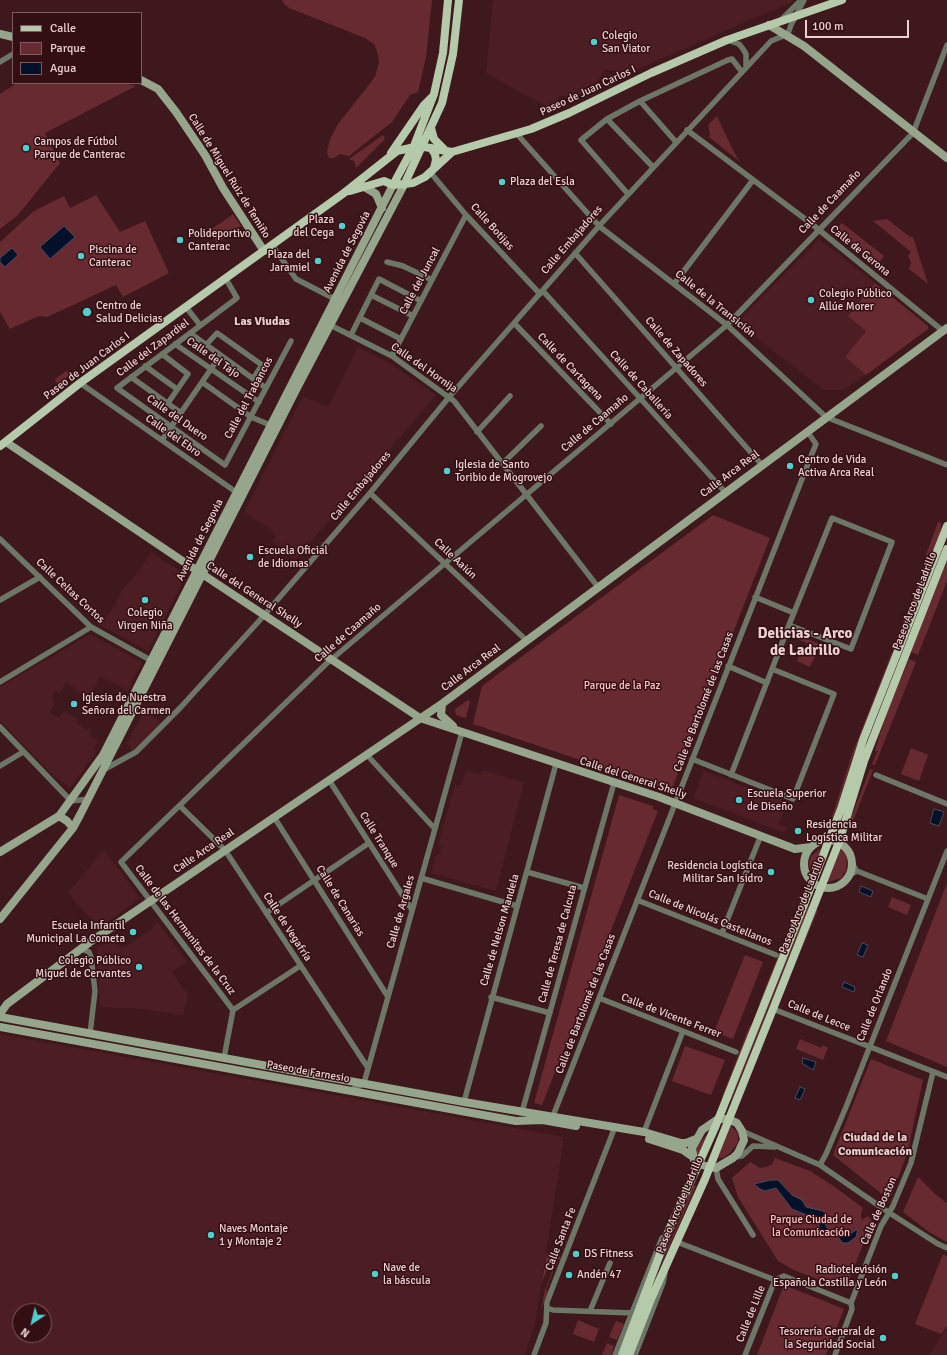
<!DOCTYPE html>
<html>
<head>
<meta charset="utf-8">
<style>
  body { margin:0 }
  #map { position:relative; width:947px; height:1355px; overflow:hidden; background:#3e181c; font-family:Signika,sans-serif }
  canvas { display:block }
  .legend { position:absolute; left:12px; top:12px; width:130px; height:72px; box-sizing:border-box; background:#330e13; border:1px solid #7d5c5f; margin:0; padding:5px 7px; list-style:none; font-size:12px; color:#ecd1d2 }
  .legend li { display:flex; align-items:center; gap:8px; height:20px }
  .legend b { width:20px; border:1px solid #7d5c5f }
  .north { position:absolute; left:12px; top:1303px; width:40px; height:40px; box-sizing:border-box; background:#330e13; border:1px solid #7d5c5f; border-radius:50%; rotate:215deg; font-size:11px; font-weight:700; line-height:16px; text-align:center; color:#ecd1d2 }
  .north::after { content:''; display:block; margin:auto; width:14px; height:18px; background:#52cdcd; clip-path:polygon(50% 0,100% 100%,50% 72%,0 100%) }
  .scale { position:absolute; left:805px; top:20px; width:104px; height:18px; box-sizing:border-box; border:2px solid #ecd1d2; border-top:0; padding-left:5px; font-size:12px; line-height:14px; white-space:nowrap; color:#ecd1d2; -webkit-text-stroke:3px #330e13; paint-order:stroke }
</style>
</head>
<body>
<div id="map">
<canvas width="947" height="1355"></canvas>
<ul class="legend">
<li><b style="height:5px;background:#b4caaa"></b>Calle</li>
<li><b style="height:11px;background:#682a31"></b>Parque</li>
<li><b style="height:11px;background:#01112a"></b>Agua</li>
</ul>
<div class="north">N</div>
<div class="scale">100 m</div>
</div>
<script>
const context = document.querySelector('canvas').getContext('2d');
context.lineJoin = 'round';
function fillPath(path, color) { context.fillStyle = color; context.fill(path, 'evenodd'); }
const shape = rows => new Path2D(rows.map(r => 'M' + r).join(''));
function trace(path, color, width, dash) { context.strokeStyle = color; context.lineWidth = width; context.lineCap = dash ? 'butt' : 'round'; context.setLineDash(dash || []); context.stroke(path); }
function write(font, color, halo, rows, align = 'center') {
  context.font = font + ' Signika,sans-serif'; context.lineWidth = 3; context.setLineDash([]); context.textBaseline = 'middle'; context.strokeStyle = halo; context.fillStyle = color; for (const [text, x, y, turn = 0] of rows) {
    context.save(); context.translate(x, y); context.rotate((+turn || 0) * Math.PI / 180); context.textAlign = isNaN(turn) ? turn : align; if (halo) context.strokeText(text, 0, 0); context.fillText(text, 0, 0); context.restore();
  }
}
fillPath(shape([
  [493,0,793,0,789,4,761,15,620,77,616,71,604,69,594,90,575,99,560,95,552,110,486,73],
  [819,239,875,283,848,316,866,331,845,357,866,375,843,390,824,390,741,326,741,318],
  [358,347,388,362,436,395,295,560,272,541,276,537,270,529,244,512,303,396,328,407],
  [151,552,186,575,148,651,98,624,117,604,115,602,121,595,120,593,139,571],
  [90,634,142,662,128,691,100,676,89,699,75,691,76,688,66,683,60,693,57,691,54,693,52,697,55,702,50,713,59,718,63,711,78,719,76,723,87,730,89,727,93,730,90,735,98,741,94,748,97,751,70,788,53,775,0,721,0,687],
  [144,710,161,723,132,751,127,743],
  [483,770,524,783,496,891,431,873,435,857,440,854,441,849,442,846,438,845,455,784,461,786,466,771,480,775],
  [704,771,787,803,779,824,787,827,785,833,693,798],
  [104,849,140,898,99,928,68,893],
  [158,922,187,962,172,972,188,995,183,1016,145,1009,100,1007,97,948,113,937,121,948,125,947,153,928,152,926],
  [0,1034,564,1137,535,1324,525,1355,0,1355],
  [20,1311,44,1311,44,1335,20,1335],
  [947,1327,947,1355,929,1355]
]), '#4c1e24');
fillPath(shape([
  [282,0,432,0,426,57,418,92,410,95,392,122,349,156,340,154,334,158,329,158,327,152,330,139,338,124,375,77,379,62,377,51,374,44,365,38,289,8,284,4],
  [17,83,124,83,136,86,45,133,60,163,18,215,0,229,0,94],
  [717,116,731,146,739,161,709,137,710,134,708,125],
  [383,135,385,139,356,168,354,161,349,159],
  [96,195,120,232,145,221,169,273,123,297,116,285,47,317,39,316,10,329,0,312,0,242,34,211,64,196,70,208],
  [233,214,241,226,217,243,209,231],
  [887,219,910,237,913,237,928,284,909,269,911,263,908,256,911,252,873,221],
  [842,223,884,256,876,266,834,231],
  [875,283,928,326,928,329,866,375,845,357,866,331,848,316],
  [66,371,73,373,57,384,55,379],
  [713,515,770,538,672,789,670,790,473,724,482,686],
  [938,522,941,523,940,536,935,547,924,560],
  [947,559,947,581,918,655,911,652],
  [927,568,896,646,894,645,924,570],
  [795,634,820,644,818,648,794,638],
  [801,650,815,656,810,667,797,661],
  [892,652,893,652,853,756,834,818,832,817,852,754],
  [909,659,916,662,875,765,872,764,877,752,875,750,887,712],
  [468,700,470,702,466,717,464,718,456,715,455,709],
  [911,748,928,755,919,781,901,774],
  [870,769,873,770,851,826,848,825],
  [619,795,653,806,653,809,658,811,542,1105,534,1103],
  [821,848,813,871,811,872,809,864,811,856],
  [842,848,847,855,846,870,841,878,829,882,828,881,840,850],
  [947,883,947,1067,886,1041],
  [892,897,911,905,907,915,888,907],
  [799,903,801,904,761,1003,759,1004],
  [808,906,809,907,731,1101,730,1100],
  [816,910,818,910,781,998],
  [745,955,763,962,733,1039,714,1032],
  [752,1024,724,1098,722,1097,749,1027],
  [800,1039,821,1048,823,1045,828,1048,823,1060,796,1049],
  [685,1046,725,1060,711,1095,672,1081],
  [871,1059,923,1080,907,1154,891,1196,887,1198,833,1155],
  [731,1126,738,1133,738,1142,730,1153,723,1158,718,1158],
  [708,1133,708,1134,698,1159,696,1154,697,1146],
  [775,1158,810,1171,835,1187,863,1208,861,1214,862,1220,868,1216,872,1221,848,1283,841,1283,835,1286,794,1270,778,1261,738,1197,732,1178,750,1162,760,1168,767,1167,772,1164],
  [918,1177,935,1194,947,1203,947,1242,929,1232,903,1212],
  [694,1185,696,1186,660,1267,665,1253],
  [547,1253,553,1256,542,1282],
  [943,1254,947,1256,947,1326,941,1334,915,1324],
  [558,1256,561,1257,560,1260,558,1259,546,1290,548,1291,541,1310,545,1290],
  [784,1285,844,1309,826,1355,757,1355],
  [578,1320,599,1329,594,1342,573,1334],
  [616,1321,624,1324,617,1340,609,1337],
  [607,1343,614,1346,611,1355,602,1355]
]), '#682a31');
const water = shape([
  [64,226,75,237,50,259,40,247,64,226],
  [12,248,18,255,5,267,0,262,0,258,12,248],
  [934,809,944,812,939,826,930,823,934,809],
  [861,886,873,891,871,897,859,892,861,886],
  [862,943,868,945,863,957,857,955,862,943],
  [844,982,855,987,854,992,842,987,844,982],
  [803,1058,816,1062,813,1070,802,1063,803,1058],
  [800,1087,805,1089,800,1100,795,1098,800,1087],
  [771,1180,778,1180,792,1195,802,1200,806,1207,823,1211,825,1213,823,1221,828,1229,833,1231,841,1230,848,1235,858,1229,856,1237,848,1243,843,1243,836,1235,826,1235,821,1232,819,1228,819,1217,807,1215,792,1209,776,1188,765,1191,760,1189,754,1184,771,1180]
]);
fillPath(water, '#01112a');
trace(water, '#484b5c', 1);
trace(shape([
  [781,20,801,0],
  [727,40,739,44,743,49,746,54,746,68],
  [0,62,13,54],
  [640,101,676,142],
  [607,119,653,167],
  [687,130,813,225,943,331],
  [516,133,599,226,727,325,826,417,947,465],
  [430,172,466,215,540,294],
  [628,194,581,140,607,119,640,101,728,60,732,59,742,72],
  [272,245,296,279,335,299],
  [575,253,762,465],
  [387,262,403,266,432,280],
  [226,279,237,298,117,388,225,465,291,341],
  [674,284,753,180],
  [543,291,725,492],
  [371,295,413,316],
  [186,307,200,325],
  [360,318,401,339],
  [514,323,611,424],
  [328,324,392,356,454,401,598,587],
  [190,333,266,388],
  [351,335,379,279,421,301],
  [175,344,259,402],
  [206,345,217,333,262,365,253,379],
  [162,354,188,374,168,403],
  [392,356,466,215],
  [145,366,177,389],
  [131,377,181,413],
  [202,382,251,417,270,425],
  [80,383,236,492,238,495],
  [477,432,510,396],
  [162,440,220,356],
  [502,464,541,426],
  [370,493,526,640],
  [0,539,91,627,152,661],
  [755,597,794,613],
  [0,600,40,577],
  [728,666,767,683],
  [0,682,91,627],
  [0,727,71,801,89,799],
  [367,755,435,829],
  [692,759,793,799,834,694,772,669],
  [0,766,23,752],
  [105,769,136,752,181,707,259,621,370,493,450,396,599,226,771,41,788,34,791,25,804,0],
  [731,775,772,669,789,625,832,518,892,542,851,649,789,625],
  [876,775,947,804],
  [329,780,412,910],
  [180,806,225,850,368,1068],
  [274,817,388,997],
  [853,865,857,871],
  [857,871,928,899],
  [527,872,584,888],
  [851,874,857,871],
  [421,878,517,906],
  [637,900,776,955],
  [266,913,369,843],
  [722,933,761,835],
  [82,949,89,952,91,957,95,991,90,1034],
  [491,997,550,1013],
  [599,998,736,1052],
  [773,1009,947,1077],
  [233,1010,300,966],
  [224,1058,233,1010,121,862,326,664,727,325,913,133,947,45],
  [350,1091,364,1083,462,732],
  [464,1102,556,764],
  [522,1112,614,783],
  [553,1116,809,461,816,444,807,431],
  [742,1131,820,1165,888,1212,938,1244,947,1248],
  [644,1132,683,1031],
  [735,1157,742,1156,753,1146,774,1147],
  [820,1165,826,1154,846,1107,947,851],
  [716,1168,718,1179,753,1235],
  [677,1242,775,1280,784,1276,851,1303],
  [547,1308,553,1310,632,1313],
  [590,1311,610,1263],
  [534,1355,546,1323,547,1302,613,1132,613,1127],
  [615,1355,662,1238],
  [635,1355,663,1283,665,1273],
  [745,1355,775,1280],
  [835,1355,852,1309,851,1303,881,1226,893,1206,911,1163,933,1072]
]), '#6d7768', 5.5);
trace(shape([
  [769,25,804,46,947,158],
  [0,34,13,37],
  [141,80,158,89,176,112,205,155,223,188,264,251],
  [363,186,376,194,382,208],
  [6,442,190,566,420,718,659,797,795,849,811,847],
  [442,704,441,715,453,726],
  [59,816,67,821,73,828],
  '804 864a24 24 0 1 1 48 0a24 24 0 1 1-48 0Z',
  [0,852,59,816,103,755,393,185],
  [0,919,73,828,80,815,297,388,404,185],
  [0,1014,7,1004,90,942,443,703,947,328],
  [0,1017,464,1102,644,1132,681,1143,686,1143,696,1139],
  [0,1027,516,1121,543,1120,576,1126],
  [718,1119,728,1119,737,1123,742,1131,744,1140,738,1153,733,1158,716,1168,709,1167,699,1164,694,1160,692,1148,702,1130,718,1119],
  [649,1139,683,1150,693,1157]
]), '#95a68d', 8);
trace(shape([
  [431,128,434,139,444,149],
  [431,148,435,154,436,160,434,168],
  [391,153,424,105,431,98],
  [393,185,414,146,434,94,443,53,448,0],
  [404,185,442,103,453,54,459,0],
  [350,191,384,181,393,185,413,183,425,177,452,152,531,129,569,113,651,73,727,40,842,0],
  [0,446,80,383,344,193,397,151,419,146,452,152],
  [622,1355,669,1230,716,1125,805,902,841,809,863,740,947,526],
  [629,1355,651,1299,705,1179,773,1009,839,842,864,761,947,549]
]), '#b4caaa', 8);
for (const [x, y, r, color] of [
  [594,42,4,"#52cdcd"],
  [26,148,4,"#52cdcd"],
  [502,182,4,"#52cdcd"],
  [342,226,4,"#52cdcd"],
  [180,240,4,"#52cdcd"],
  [81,256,4,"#52cdcd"],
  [318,261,4,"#52cdcd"],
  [811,300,4,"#52cdcd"],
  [87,312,5,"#52cdcd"],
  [790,466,4,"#52cdcd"],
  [447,471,4,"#52cdcd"],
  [250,557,4,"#52cdcd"],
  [145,600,4,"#52cdcd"],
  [74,704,4,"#52cdcd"],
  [739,800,4,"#52cdcd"],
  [798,831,4,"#52cdcd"],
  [771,872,4,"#52cdcd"],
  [133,932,4,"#52cdcd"],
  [139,967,4,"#52cdcd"],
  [211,1235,4,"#52cdcd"],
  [576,1254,4,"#52cdcd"],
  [375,1274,4,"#52cdcd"],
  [569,1275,4,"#52cdcd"],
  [895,1276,4,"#52cdcd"],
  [883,1338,4,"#52cdcd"]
]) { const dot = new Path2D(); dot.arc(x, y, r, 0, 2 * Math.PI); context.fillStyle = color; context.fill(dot); trace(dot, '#330e13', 1.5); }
write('11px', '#ecd1d2', '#330e13', [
  ["Colegio",602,36],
  ["San Viator",602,49],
  ["Campos de Fútbol",34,142],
  ["Parque de Canterac",34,155],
  ["Plaza del Esla",510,182],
  ["Plaza",334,220,"right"],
  ["del Cega",334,233,"right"],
  ["Polideportivo",188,234],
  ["Canterac",188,247],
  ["Piscina de",89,250],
  ["Canterac",89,263],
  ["Plaza del",310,255,"right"],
  ["Jaramiel",310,268,"right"],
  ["Colegio Público",819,294],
  ["Allúe Morer",819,307],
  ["Centro de",96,306],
  ["Salud Delicias",96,319],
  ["Centro de Vida",798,460],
  ["Activa Arca Real",798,473],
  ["Iglesia de Santo",455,465],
  ["Toribio de Mogrovejo",455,478],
  ["Escuela Oficial",258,551],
  ["de Idiomas",258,564],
  ["Colegio",145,613,"center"],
  ["Virgen Niña",145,626,"center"],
  ["Iglesia de Nuestra",82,698],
  ["Señora del Carmen",82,711],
  ["Escuela Superior",747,794],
  ["de Diseño",747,807],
  ["Residencia",806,825],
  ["Logística Militar",806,838],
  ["Residencia Logística",763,866,"right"],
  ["Militar San Isidro",763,879,"right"],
  ["Escuela Infantil",125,926,"right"],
  ["Municipal La Cometa",125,939,"right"],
  ["Colegio Público",131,961,"right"],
  ["Miguel de Cervantes",131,974,"right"],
  ["Naves Montaje",219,1229],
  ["1 y Montaje 2",219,1242],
  ["DS Fitness",584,1254],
  ["Nave de",383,1268],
  ["la báscula",383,1281],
  ["Radiotelevisión",887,1270,"right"],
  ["Española Castilla y León",887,1283,"right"],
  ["Andén 47",577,1275],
  ["Tesorería General de",875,1332,"right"],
  ["la Seguridad Social",875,1345,"right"]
], 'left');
write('11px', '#ecd1d2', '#330e13', [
  ["Paseo de Juan Carlos I",588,91,-25],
  ["Calle de Miguel Ruiz de Temiño",229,176,58],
  ["Calle de Caamaño",830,202,-46],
  ["Calle Botijas",492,227,48],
  ["Calle Embajadores",572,240,-49],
  ["Calle de Gerona",860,251,39],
  ["Avenida de Segovia",347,252,-63],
  ["Calle del Juncal",420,281,-62],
  ["Calle de la Transición",715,304,39],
  ["Calle del Zapardiel",153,348,-37],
  ["Calle de Zapadores",676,352,49],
  ["Calle del Tajo",213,358,35],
  ["Paseo de Juan Carlos I",87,366,-37],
  ["Calle de Cartagena",570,367,46],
  ["Calle del Hornija",424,368,35],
  ["Calle de Caballería",641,385,48],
  ["Calle del Trabancos",249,398,-62],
  ["Calle del Duero",177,418,35],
  ["Calle de Caamaño",595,423,-40],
  ["Calle del Ebro",173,436,35],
  ["Calle Arca Real",730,474,-37],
  ["Calle Embajadores",361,486,-50],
  ["Avenida de Segovia",200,540,-63],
  ["Calle Aaiún",455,559,43],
  ["Calle Celtas Cortos",70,591,43],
  ["Calle del General Shelly",254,595,33],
  ["Paseo Arco de Ladrillo",915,601,-69],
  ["Calle de Caamaño",348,633,-41],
  ["Calle Arca Real",471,668,-37],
  ["Calle de Bartolomé de las Casas",704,702,-69],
  ["Calle del General Shelly",633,778,18],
  ["Calle Tranque",379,840,58],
  ["Calle Arca Real",204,851,-34],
  ["Calle de Canarias",340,901,58],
  ["Paseo Arco de Ladrillo",802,905,-68],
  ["Calle de Argales",401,912,-74],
  ["Calle de Nicolás Castellanos",710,918,22],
  ["Calle de Vegafría",287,927,57],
  ["Calle de las Hermanitas de la Cruz",185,930,53],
  ["Calle de Nelson Mandela",500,930,-74],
  ["Calle de Teresa de Calcuta",558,944,-75],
  ["Calle de Bartolomé de las Casas",586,1004,-69],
  ["Calle de Orlando",875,1005,-68],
  ["Calle de Vicente Ferrer",671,1016,21],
  ["Calle de Lecce",819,1016,22],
  ["Paseo de Farnesio",308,1072,10],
  ["Paseo Arco de Ladrillo",680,1205,-67],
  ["Calle de Boston",879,1211,-66],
  ["Calle Santa Fe",561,1239,-69],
  ["Calle de Lille",751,1314,-68]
]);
write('11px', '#fec2c5', '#330e13', [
  ["Parque de la Paz",622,686],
  ["Parque Ciudad de",811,1220],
  ["la Comunicación",811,1233]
]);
write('bold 12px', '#ecd1d2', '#330e13', [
  ["Las Viudas",262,322],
  ["Ciudad de la",875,1138],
  ["Comunicación",875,1152]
]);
write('bold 15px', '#ecd1d2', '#330e13', [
  ["Delicias - Arco",805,634],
  ["de Ladrillo",805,651]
]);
</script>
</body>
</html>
